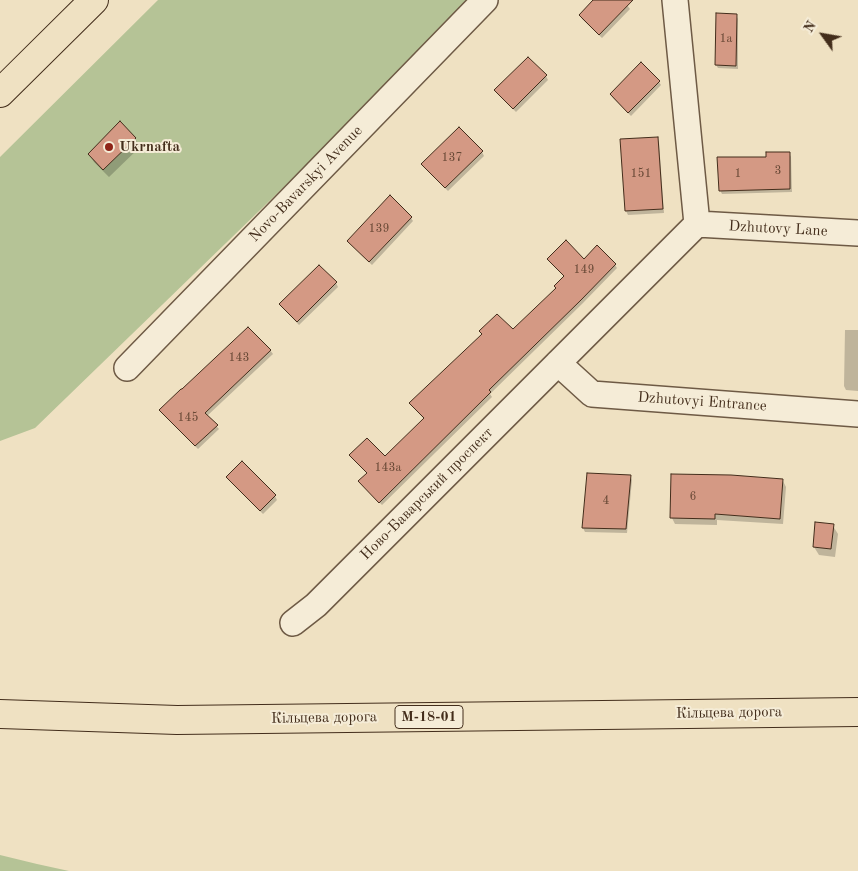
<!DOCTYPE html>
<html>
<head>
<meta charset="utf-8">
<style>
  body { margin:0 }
  #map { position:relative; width:858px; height:871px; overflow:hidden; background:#efe1c2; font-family:"Old Standard TT",serif }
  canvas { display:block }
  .north { position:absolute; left:798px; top:10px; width:50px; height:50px; -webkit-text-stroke:4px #f5ecd7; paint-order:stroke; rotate:302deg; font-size:14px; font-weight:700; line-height:20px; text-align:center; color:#432d1b }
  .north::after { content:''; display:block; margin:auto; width:18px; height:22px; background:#432d1b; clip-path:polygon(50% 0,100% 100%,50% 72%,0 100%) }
</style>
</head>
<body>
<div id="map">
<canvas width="858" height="871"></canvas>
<div class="north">N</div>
</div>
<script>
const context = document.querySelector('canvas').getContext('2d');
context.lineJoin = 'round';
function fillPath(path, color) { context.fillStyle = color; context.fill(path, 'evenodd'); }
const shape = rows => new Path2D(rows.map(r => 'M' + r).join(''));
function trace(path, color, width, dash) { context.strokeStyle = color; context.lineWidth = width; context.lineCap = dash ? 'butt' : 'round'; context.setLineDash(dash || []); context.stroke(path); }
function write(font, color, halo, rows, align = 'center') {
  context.font = font + ' "Old Standard TT",serif'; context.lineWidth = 4; context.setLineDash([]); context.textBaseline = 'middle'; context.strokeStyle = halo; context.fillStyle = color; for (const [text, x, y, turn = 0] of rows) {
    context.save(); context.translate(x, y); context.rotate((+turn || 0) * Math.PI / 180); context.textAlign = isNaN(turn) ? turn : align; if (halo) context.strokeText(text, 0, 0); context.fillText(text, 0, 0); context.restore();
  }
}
fillPath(shape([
  [158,0,473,0,321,151,35,428,0,441,0,157],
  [0,855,37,864,69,871,0,871]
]), '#b5c396');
fillPath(shape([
  [595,0,623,0,630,9,602,38,582,19,580,15],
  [736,15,738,19,738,69,718,68,716,65],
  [546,76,548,80,516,112,498,94,496,90],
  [659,82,661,85,631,116,613,98,611,94],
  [135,138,140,147,109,177,94,162,89,154],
  [657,138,659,142,664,213,628,215,626,211],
  [482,152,484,156,448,191,425,168],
  [789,153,791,157,792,192,722,194,720,190,768,158],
  [411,218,413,221,372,265,350,244,348,241],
  [549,260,584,260,615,265,617,268,583,303,490,394,492,397,382,505,359,482,368,474,353,459,351,455,385,458,424,419,413,407,411,404,513,331,557,288,565,277,551,263],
  [336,283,338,287,299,325,283,308,281,304],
  [845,330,858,330,858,391,846,390,844,386],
  [270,350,273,354,207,416,219,429,198,449,163,414,161,411],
  [242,463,275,496,277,500,263,514,230,481,227,477],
  [630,476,632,480,627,533,585,532,583,528],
  [783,481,786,487,783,524,717,520,717,525,675,524,672,518],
  [833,526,838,534,835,557,819,555,814,547]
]), '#0003');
const building = shape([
  [593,0,633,0,599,35,579,15,593,0],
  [716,13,737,14,736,66,715,65,716,13],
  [528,57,547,75,513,109,494,90,528,57],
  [641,62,660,81,628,113,610,94,641,62],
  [120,121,136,138,103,170,88,154,120,121],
  [459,127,483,151,445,188,421,164,459,127],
  [658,137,663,209,625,211,620,139,658,137],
  [766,152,790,152,790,189,719,191,717,157,766,157,766,152],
  [390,195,412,217,369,262,347,241,390,195],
  [566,240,584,259,597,245,616,264,581,300,489,390,491,392,379,503,358,481,367,473,349,455,367,438,385,456,424,418,409,403,482,334,479,331,497,314,513,329,556,288,554,286,564,276,547,259,566,240],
  [319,265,337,282,297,322,279,304,319,265],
  [248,327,271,350,205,413,218,425,195,446,159,410,181,389,182,389,248,327],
  [242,461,276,495,260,511,226,477,242,461],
  [587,473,631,475,626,529,582,528,587,473],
  [671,474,731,475,783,479,780,519,715,514,715,519,670,518,671,474],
  [815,522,834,524,831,549,813,547,815,522]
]);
fillPath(building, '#d49984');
trace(building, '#432d1b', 1);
const minor = shape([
  [697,224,858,233],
  [558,363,592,394,858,414],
  [127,368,485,0],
  [293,623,316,605,697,224,675,0]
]);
const primary = shape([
  [0,93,94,0]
]);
const trunk = shape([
  [0,714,177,720,858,712]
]);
trace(minor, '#6e5a45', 28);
trace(primary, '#432d1b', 30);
trace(trunk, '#432d1b', 30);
trace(minor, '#f5ecd7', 25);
trace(primary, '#efe1c2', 28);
trace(trunk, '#efe1c2', 28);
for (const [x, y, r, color] of [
  [109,147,5,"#8f2418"]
]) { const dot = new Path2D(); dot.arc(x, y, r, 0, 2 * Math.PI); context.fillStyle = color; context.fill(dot); trace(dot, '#f5ecd7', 2); }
write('12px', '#674835', null, [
  ["1а",726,39],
  ["137",452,158],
  ["3",778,171],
  ["151",641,174],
  ["1",738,174],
  ["139",379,229],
  ["149",584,270],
  ["143",239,358],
  ["145",188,418],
  ["143а",388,468],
  ["6",693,497],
  ["4",606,501]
]);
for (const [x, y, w] of [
  [429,717,68]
]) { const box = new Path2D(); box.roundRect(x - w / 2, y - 11.5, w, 23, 4); context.fillStyle = '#f5ecd7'; context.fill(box); trace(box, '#432d1b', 1); }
write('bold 14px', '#432d1b', null, [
  ["М-18-01",429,717]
]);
write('bold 15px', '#432d1b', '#f5ecd7', [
  ["Ukrnafta",119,147]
], 'left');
write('15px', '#432d1b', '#f5ecd7', [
  ["Novo-Bavarskyi Avenue",306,184,-46],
  ["Dzhutovy Lane",778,229,3],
  ["Dzhutovyi Entrance",702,402,4],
  ["Ново-Баварський проспект",427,494,-45],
  ["Кільцева дорога",729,713,-1],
  ["Кільцева дорога",324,718,-1]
]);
</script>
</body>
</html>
